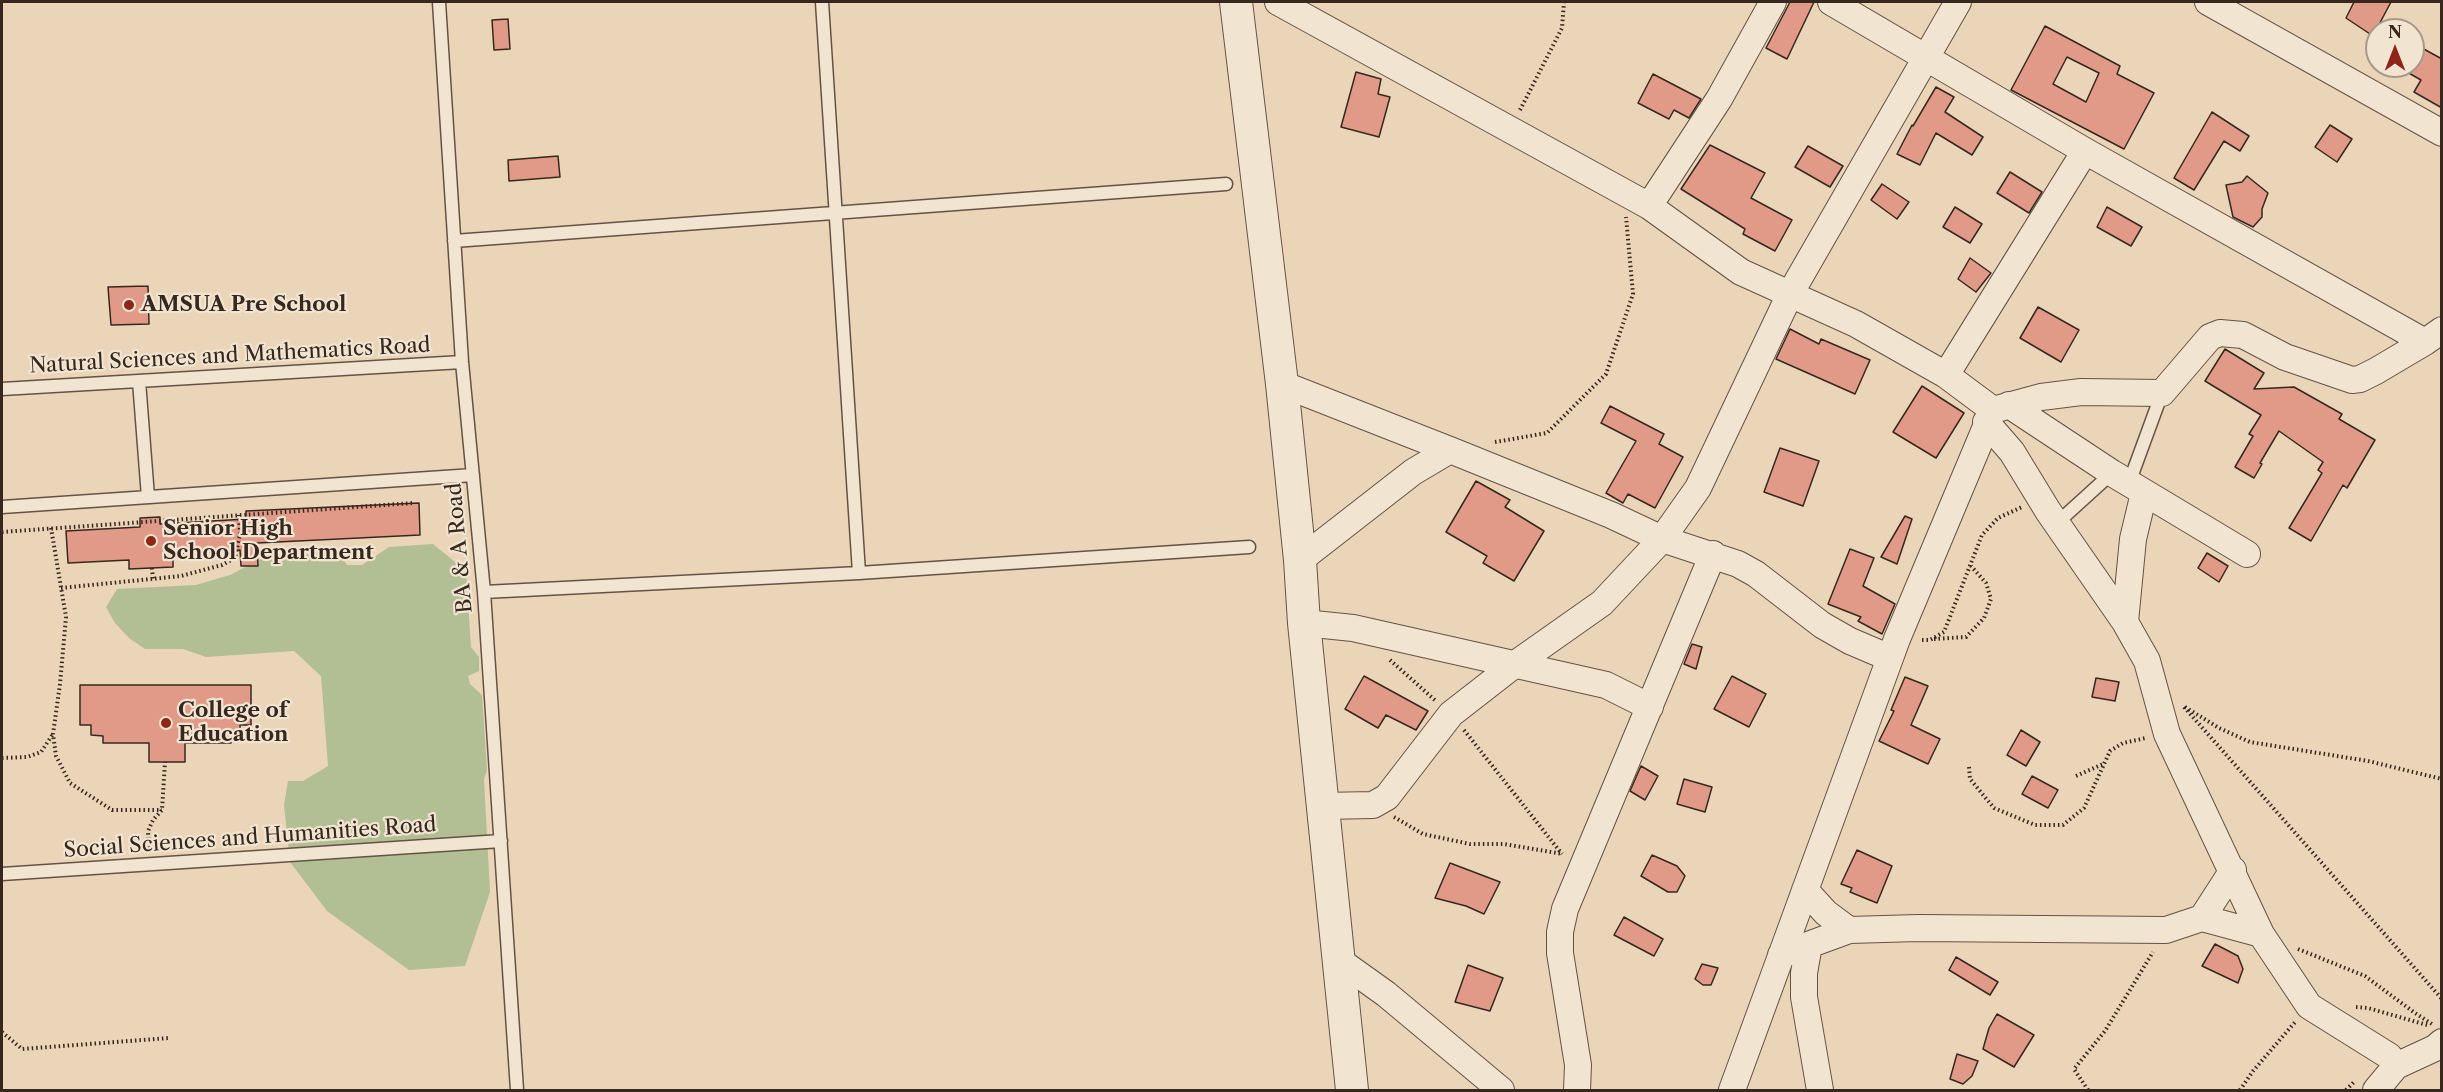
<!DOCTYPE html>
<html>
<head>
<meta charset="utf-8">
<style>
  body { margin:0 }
  #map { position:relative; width:2443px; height:1092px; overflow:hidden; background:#ead5b8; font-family:"Libre Caslon Text",serif }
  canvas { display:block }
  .frame { position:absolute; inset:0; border:3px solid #37281f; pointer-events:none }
  .north { position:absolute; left:2365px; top:18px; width:60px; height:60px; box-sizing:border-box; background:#f1e4d1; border:2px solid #a7998a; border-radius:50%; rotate:0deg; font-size:16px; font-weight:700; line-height:24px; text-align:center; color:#37281f }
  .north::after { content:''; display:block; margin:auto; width:21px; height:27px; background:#8f2418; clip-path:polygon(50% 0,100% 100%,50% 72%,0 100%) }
</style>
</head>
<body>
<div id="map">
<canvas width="2443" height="1092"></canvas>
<div class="frame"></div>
<div class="north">N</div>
</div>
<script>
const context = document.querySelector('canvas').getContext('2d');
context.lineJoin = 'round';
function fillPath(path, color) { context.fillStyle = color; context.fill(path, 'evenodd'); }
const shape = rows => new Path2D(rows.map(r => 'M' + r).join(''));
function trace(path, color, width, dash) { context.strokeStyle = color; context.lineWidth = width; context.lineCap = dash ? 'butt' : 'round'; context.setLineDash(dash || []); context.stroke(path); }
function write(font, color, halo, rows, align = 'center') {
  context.font = font + ' "Libre Caslon Text",serif'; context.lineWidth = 4.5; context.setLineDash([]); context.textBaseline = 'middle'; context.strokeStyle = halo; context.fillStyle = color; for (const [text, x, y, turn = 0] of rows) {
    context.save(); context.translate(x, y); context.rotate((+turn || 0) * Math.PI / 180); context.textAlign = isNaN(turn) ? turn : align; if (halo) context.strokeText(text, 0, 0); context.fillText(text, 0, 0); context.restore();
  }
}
fillPath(shape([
  [433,544,466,571,471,647,479,657,479,671,468,676,470,684,482,695,487,770,484,779,490,892,465,966,409,970,327,911,290,862,284,805,288,781,303,781,328,766,321,676,294,651,206,657,183,649,145,649,129,638,115,623,106,607,117,589,196,585,230,575,265,557,323,553,341,556,347,565,362,565,389,547]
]), '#b2be93');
const building = shape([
  [1790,2,1814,2,1787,59,1766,48,1790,2],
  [2354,2,2391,2,2373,36,2346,18,2354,2],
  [508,19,510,49,494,50,492,20,508,19],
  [2045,26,2120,66,2117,74,2154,93,2124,149,2011,90,2045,26],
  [2067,57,2099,73,2086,102,2053,84,2067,57],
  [2422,48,2442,59,2442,108,2414,92,2421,80,2407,72,2413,66,2422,48],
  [1356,72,1381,79,1378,94,1390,97,1379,137,1341,127,1356,72],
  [1653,74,1701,99,1689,118,1674,110,1669,119,1638,103,1653,74],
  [1936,87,1954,97,1945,112,1983,137,1972,155,1936,133,1920,165,1897,154,1912,125,1913,126,1936,87],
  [2212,112,2249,136,2240,151,2224,141,2194,190,2174,178,2212,112],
  [2330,125,2352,139,2337,162,2315,147,2330,125],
  [1710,145,1765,173,1751,198,1792,220,1775,251,1743,234,1745,229,1681,189,1710,145],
  [1808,146,1843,166,1830,187,1795,167,1808,146],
  [558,156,560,177,509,181,508,160,558,156],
  [2010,172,2042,192,2029,213,1997,193,2010,172],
  [2247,176,2268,193,2262,209,2262,217,2253,227,2233,217,2226,185,2242,182,2247,176],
  [1882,184,1909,202,1897,219,1871,200,1882,184],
  [1955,207,1982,224,1970,243,1943,227,1955,207],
  [2107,207,2142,227,2131,246,2097,227,2107,207],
  [1970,258,1991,273,1976,292,1958,279,1970,258],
  [148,286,149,324,111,325,108,287,148,286],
  [2038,307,2079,330,2061,362,2020,338,2038,307],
  [1790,329,1819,344,1821,339,1870,360,1855,394,1776,359,1790,329],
  [2225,349,2264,373,2254,389,2294,387,2342,414,2339,419,2375,440,2347,488,2343,485,2311,541,2289,528,2322,473,2318,470,2323,462,2279,431,2260,463,2262,464,2254,478,2235,467,2253,436,2249,434,2261,415,2205,381,2225,349],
  [1922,386,1964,413,1936,458,1893,432,1922,386],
  [1610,406,1664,434,1659,444,1683,457,1655,508,1628,494,1623,503,1606,493,1636,441,1601,423,1610,406],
  [1780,448,1819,461,1803,506,1764,492,1780,448],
  [1476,481,1510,500,1505,507,1544,531,1514,581,1483,563,1487,556,1446,532,1476,481],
  [419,503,420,535,257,543,258,566,241,566,240,550,173,554,173,567,129,569,129,560,68,563,66,531,140,527,140,518,160,517,160,524,246,519,246,511,419,503],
  [1905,516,1912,519,1897,564,1881,557,1905,516],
  [1850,549,1874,558,1863,586,1895,604,1882,634,1858,621,1861,617,1828,604,1850,549],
  [2207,553,2228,566,2219,582,2198,568,2207,553],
  [1692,644,1702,647,1696,669,1684,664,1692,644],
  [1364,676,1428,711,1416,730,1386,715,1378,728,1345,709,1364,676],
  [1732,676,1766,694,1749,727,1714,709,1732,676],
  [1905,677,1928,686,1911,725,1940,739,1928,764,1879,741,1894,711,1891,710,1905,677],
  [2096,678,2119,682,2115,701,2092,697,2096,678],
  [80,685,251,685,251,725,240,725,240,734,231,734,231,743,185,743,185,762,149,762,149,743,103,743,103,736,91,735,91,725,80,725,80,685],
  [2021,730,2040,742,2026,766,2007,755,2021,730],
  [1641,766,1658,776,1645,800,1630,791,1641,766],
  [2032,776,2058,790,2048,808,2022,794,2032,776],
  [1684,779,1712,787,1705,812,1677,804,1684,779],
  [1857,850,1892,866,1877,903,1850,892,1852,888,1841,884,1857,850],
  [1652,855,1677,866,1685,876,1677,892,1668,892,1641,876,1652,855],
  [1450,863,1500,882,1484,914,1466,906,1435,898,1450,863],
  [1624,917,1663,939,1654,956,1614,935,1624,917],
  [2215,944,2238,956,2243,969,2238,983,2202,966,2215,944],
  [1956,957,1998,982,1990,995,1949,970,1956,957],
  [1702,964,1718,968,1711,985,1703,985,1695,979,1702,964],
  [1468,965,1503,978,1490,1011,1455,1002,1468,965],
  [1997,1014,2034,1035,2014,1067,1983,1049,1989,1028,1997,1014],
  [1957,1054,1978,1061,1972,1076,1963,1084,1950,1079,1957,1054]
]);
fillPath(building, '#e19a88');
trace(building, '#37281f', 1.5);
const service = shape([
  [439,2,462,362,484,592,517,1090],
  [822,2,859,573],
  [454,241,1226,184],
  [139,381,148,497],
  [2,389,462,362],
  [2129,483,2162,393],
  [2,507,473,475],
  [2057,523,2112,473],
  [484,592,859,573,1249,547],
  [2,874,501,841]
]);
const minor = shape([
  [1278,2,1649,206,1741,272,1856,324,1946,375,1993,410],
  [1831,2,2085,151,2425,342],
  [2208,2,2442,133],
  [1649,206,1719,99,1773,2],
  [1946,375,2085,151],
  [1282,384,1450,450],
  [2009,405,2112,473,2247,554],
  [1986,422,2012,452,2048,511,2125,622,2147,661,2167,734,2261,934],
  [1300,560,1413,472,1450,450,1611,515,1662,539,1738,564,1756,574,1822,625,1850,641,1890,658],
  [2125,622,2133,539,2144,493],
  [1304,623,1353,628,1606,685,1650,707],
  [1322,806,1373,805,1387,797,1451,714,1514,665,1602,603,1662,539,1698,488,1790,294,1958,2],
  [1805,890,1826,913,1849,930],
  [2202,918,2233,870],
  [1809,945,1804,973,1804,997,1820,1090],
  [1781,955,1849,930,1918,928,2166,930,2202,918,2261,934,2309,1006,2389,1056,2396,1066,2376,1090],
  [1337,959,1386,994,1501,1090],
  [2396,1066,2435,1048,2442,1042],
  [1577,1090,1578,1065,1560,953,1560,932,1565,909,1713,554],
  [1732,1090,1897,639,1993,410,2041,397,2081,392,2162,393,2210,337,2220,333,2243,335,2285,357,2352,380,2360,379,2376,371,2425,342,2442,330]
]);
const tertiary = shape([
  [1236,2,1282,384,1300,560,1304,623,1352,1090]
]);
trace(service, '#645345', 15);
trace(minor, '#645345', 28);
trace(tertiary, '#645345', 34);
trace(shape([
  [1520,110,1562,28,1564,2],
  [1495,442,1547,433,1606,374,1633,294,1626,217],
  [51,528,66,617,60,684,53,734,56,756,70,783,112,810,162,810],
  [2,532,413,503],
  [152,568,153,579],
  [61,588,181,576,222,565,235,558,240,534,239,515],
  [1934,639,1966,637,1984,618,1991,599,1986,583,1971,566],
  [1922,640,1930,640,1944,632,1982,535,1998,518,2022,507],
  [1390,660,1436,701],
  [2184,707,2442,999],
  [2185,707,2219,728,2250,742,2368,761,2442,779],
  [1464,730,1562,854],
  [2,758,27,757,41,752,53,734],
  [1969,767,1970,779,1994,808,2035,825,2063,825,2084,808,2110,751,2123,743,2146,738],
  [2076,776,2103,764],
  [1394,817,1423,834,1470,844,1504,844,1563,854],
  [149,848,148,831,153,820,162,810,165,762],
  [2298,949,2365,976,2415,1013,2432,1024],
  [2356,1007,2368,1008,2427,1025],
  [2,1032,22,1049,169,1038],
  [2088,1090,2074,1069,2105,1031,2153,952],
  [2240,1090,2253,1071,2296,1021],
  [2346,1090,2355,1081]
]), '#37281f', 4, [1.5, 3]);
trace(service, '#f1e4d1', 12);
trace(minor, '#f1e4d1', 26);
trace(tertiary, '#f1e4d1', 32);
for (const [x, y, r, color] of [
  [129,305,6,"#8f2418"],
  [151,541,6,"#8f2418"],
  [166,723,6,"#8f2418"]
]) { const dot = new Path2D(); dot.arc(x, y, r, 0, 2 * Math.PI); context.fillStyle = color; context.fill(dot); trace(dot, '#f1e4d1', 2); }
write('bold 21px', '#37281f', '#f1e4d1', [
  ["AMSUA Pre School",141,305],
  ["Senior High",163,529],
  ["School Department",163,553],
  ["College of",178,711],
  ["Education",178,735]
], 'left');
write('21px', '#37281f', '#f1e4d1', [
  ["Natural Sciences and Mathematics Road",230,356,-3],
  ["BA & A Road",460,548,-95],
  ["Social Sciences and Humanities Road",250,838,-4]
]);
</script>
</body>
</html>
